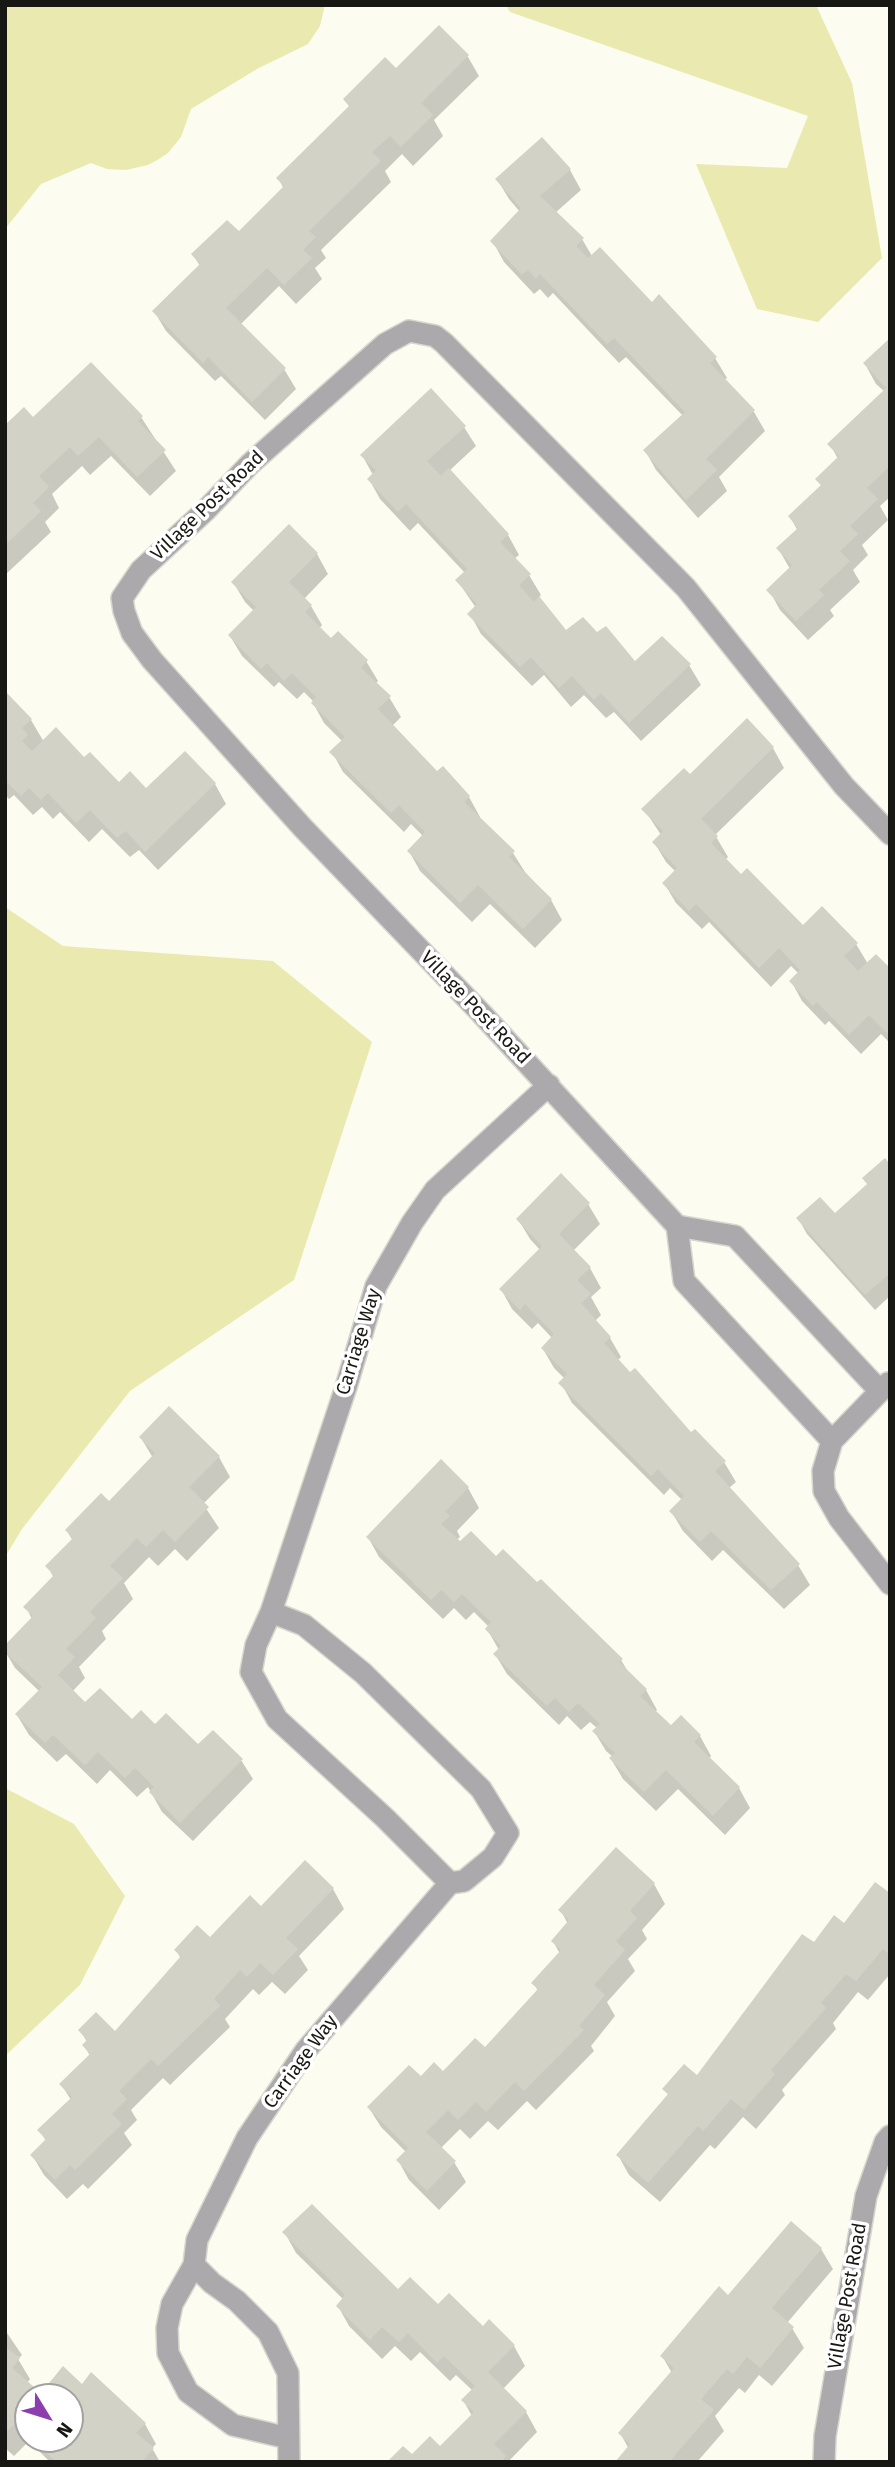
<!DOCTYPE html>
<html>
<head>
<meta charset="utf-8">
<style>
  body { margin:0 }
  #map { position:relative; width:895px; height:2467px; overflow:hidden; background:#fcfcf0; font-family:"Fira Sans",sans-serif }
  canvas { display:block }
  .frame { position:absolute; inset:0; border:7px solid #171713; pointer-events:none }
  .north { position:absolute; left:14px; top:2383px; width:70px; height:70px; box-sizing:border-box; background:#fff; border:2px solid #a2a2a1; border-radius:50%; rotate:128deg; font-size:19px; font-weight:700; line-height:28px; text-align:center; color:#171713 }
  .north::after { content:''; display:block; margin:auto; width:24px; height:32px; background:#8d3eae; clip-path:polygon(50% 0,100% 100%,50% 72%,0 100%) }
</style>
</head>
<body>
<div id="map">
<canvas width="895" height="2467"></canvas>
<div class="frame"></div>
<div class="north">N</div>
</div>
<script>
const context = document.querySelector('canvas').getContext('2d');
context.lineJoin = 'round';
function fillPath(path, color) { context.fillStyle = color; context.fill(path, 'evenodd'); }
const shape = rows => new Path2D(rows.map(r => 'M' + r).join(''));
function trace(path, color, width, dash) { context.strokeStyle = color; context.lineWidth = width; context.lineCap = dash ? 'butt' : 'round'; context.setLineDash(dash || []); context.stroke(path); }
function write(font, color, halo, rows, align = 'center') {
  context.font = font + ' "Fira Sans",sans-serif'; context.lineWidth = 7; context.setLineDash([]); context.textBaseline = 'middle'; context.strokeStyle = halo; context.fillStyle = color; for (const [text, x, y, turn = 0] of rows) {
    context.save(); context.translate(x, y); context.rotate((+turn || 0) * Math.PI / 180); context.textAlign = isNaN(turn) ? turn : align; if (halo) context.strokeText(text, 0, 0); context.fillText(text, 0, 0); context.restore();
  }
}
fillPath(shape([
  [5,5,325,5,320,26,308,44,257,69,191,109,181,137,168,153,159,159,148,165,126,170,107,169,91,163,41,184,5,229],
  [506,5,816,5,852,83,882,258,818,322,757,309,696,164,787,168,808,116,510,12],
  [5,907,63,946,273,961,372,1042,294,1280,130,1391,22,1529,5,1557],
  [5,1788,74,1824,125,1896,80,1985,5,2056]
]), '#eaeab0');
fillPath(shape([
  [439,28,468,57,479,76,434,120,443,136,413,166,402,154,385,171,391,182,321,250,326,258,315,268,322,279,296,304,279,286,240,325,284,369,296,389,265,420,221,376,215,381,166,331,154,311,200,266,193,255,239,234,284,189,278,178,350,108,345,99,396,70],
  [542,139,570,170,581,190,555,213,582,239,592,256,715,358,727,378,724,380,754,412,765,431,719,477,727,491,698,518,656,470,645,450,683,416,626,357,619,363,553,293,548,298,540,289,534,294,504,262,493,242,520,212,509,199,497,179],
  [890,340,890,497,880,506,888,520,862,545,868,555,853,570,860,582,830,610,834,616,808,640,780,610,769,590,790,569,778,548,798,531,790,517,822,487,817,479,838,459,830,444,885,392,876,384,865,364],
  [141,417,176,471,150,496,111,456,90,475,82,466,52,494,59,508,45,522,51,532,5,575,5,427,33,419],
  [464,427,476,446,449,471,508,535,519,555,514,559,529,575,541,595,538,598,566,633,597,635,635,664,689,665,701,685,641,741,614,712,606,718,584,695,571,707,544,675,532,686,481,634,470,614,476,608,457,580,465,573,418,523,410,531,380,499,369,479,373,475,362,455],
  [289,526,317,554,328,574,304,599,311,606,322,625,319,629,331,640,366,661,378,681,375,684,389,697,401,717,392,726,437,773,469,797,480,817,479,819,513,853,525,872,551,900,562,920,535,948,490,904,472,922,420,871,409,851,423,836,411,824,404,832,343,772,332,752,342,741,324,723,313,703,314,702,304,692,297,699,279,682,274,687,242,656,230,636,254,611,245,602,233,582],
  [5,693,31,720,44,742,84,759,119,785,146,790,185,753,215,784,226,804,158,870,139,850,130,857,102,829,89,842,60,812,53,819,42,807,33,815,14,795,9,799,5,795],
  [773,748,784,768,715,835,728,857,725,860,741,876,803,927,856,944,868,964,890,970,890,1043,881,1034,861,1054,829,1021,825,1025,802,1001,791,981,799,974,791,966,771,987,709,922,702,929,676,903,664,883,676,872,666,862,654,842,661,835,644,809,690,776],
  [890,1166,890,1296,875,1310,807,1234,798,1218,834,1216],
  [588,1204,600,1224,573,1251,590,1268,601,1288,591,1297,601,1315,595,1321,610,1338,621,1357,617,1361,691,1434,724,1462,736,1482,729,1488,798,1565,810,1585,784,1609,723,1550,712,1561,683,1531,671,1511,682,1500,670,1488,664,1495,572,1403,561,1383,565,1379,554,1368,543,1349,552,1338,538,1323,532,1329,512,1309,501,1289,540,1250,530,1239,518,1219],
  [141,1438,219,1457,230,1477,203,1504,219,1528,187,1561,175,1549,158,1566,149,1557,124,1583,133,1599,102,1631,106,1639,79,1667,85,1678,72,1692,85,1705,132,1722,155,1727,198,1747,241,1760,253,1779,193,1841,162,1812,148,1787,137,1797,110,1770,97,1784,66,1754,57,1762,29,1735,17,1715,39,1691,15,1668,5,1651,32,1619,26,1607,54,1578,48,1567,73,1541,67,1531,109,1503,153,1458],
  [441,1462,468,1488,479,1508,457,1531,460,1537,456,1540,497,1559,621,1660,630,1675,646,1690,657,1710,655,1712,671,1728,700,1736,711,1756,709,1759,739,1788,750,1808,725,1835,678,1789,656,1811,623,1779,611,1759,613,1757,606,1751,594,1731,597,1728,590,1722,581,1730,567,1716,559,1725,507,1674,495,1654,499,1650,487,1629,489,1627,474,1612,466,1620,454,1608,443,1619,379,1557,368,1537],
  [616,1850,654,1884,665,1904,642,1930,647,1939,628,1959,635,1971,607,2002,615,2016,591,2046,594,2051,536,2110,527,2101,498,2130,488,2121,470,2139,460,2129,440,2149,454,2162,466,2182,439,2210,409,2180,398,2160,406,2152,381,2127,369,2108,421,2079,443,2073,485,2050,538,1991,534,1984,560,1954,553,1941,568,1924,561,1911],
  [333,1889,344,1909,299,1956,308,1970,285,1994,272,1982,259,1995,253,1989,225,2019,230,2027,170,2085,163,2078,131,2110,137,2120,124,2133,132,2145,88,2189,83,2184,67,2199,44,2175,32,2155,46,2141,40,2131,71,2100,61,2084,90,2056,84,2045,87,2042,80,2030,115,2033,181,1959,176,1950,210,1939,261,1908],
  [890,1895,890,1974,868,2000,858,1992,833,2023,836,2029,782,2090,785,2095,756,2129,743,2117,715,2149,710,2145,660,2202,629,2175,618,2155,669,2096,664,2089,697,2078,814,1945],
  [285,2233,398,2292,438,2306,514,2346,525,2366,503,2389,526,2412,537,2432,508,2462,390,2462,440,2448,472,2416,463,2400,472,2390,456,2375,450,2381,420,2352,411,2361,395,2346,382,2359,349,2326,338,2306,343,2299,296,2253],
  [821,2249,833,2269,787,2323,792,2328,804,2348,772,2386,759,2375,745,2393,739,2388,715,2416,724,2431,697,2462,617,2462,629,2449,620,2433,672,2373,662,2356,729,2297],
  [5,2330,22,2355,18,2359,30,2379,27,2383,41,2396,83,2386,145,2424,156,2444,152,2448,160,2462,50,2462,29,2441,14,2456,5,2448],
  [28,2397,70,2397,70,2439,28,2439]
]), '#0003');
fillPath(shape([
  [439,25,469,55,421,103,433,115,401,147,390,136,372,152,381,161,309,231,316,237,303,250,312,258,284,285,267,268,226,308,286,368,252,402,208,357,203,363,152,311,200,264,191,254,227,220,239,231,284,186,276,178,349,106,343,99,385,57,396,68],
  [542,137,571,169,540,196,584,238,576,246,588,258,600,247,652,302,659,294,717,357,710,363,755,410,706,459,717,470,686,500,643,450,685,412,614,338,607,344,540,274,536,279,528,270,522,275,490,241,521,208,495,179],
  [890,338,890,466,867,488,878,499,850,526,858,534,840,551,850,561,819,590,824,595,796,621,766,590,792,565,776,548,798,528,788,516,821,485,815,479,839,456,827,444,886,388,863,363],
  [91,362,143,416,138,421,166,450,137,477,99,437,78,456,70,447,39,476,49,487,33,503,41,511,5,545,5,425,24,407,33,417],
  [431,388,466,426,427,461,441,476,449,468,509,534,500,542,531,574,519,585,534,602,539,596,566,630,583,617,597,632,606,626,635,661,662,636,691,664,629,723,601,693,594,700,572,676,559,688,531,657,520,667,467,614,477,604,455,580,467,569,406,504,398,512,367,479,376,470,360,455],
  [289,524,318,553,289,582,312,605,305,612,331,638,338,631,368,660,361,668,391,696,378,709,437,771,443,766,470,796,464,802,515,851,509,857,552,899,523,929,478,885,460,903,407,851,425,832,399,805,391,813,329,752,345,737,311,703,316,697,292,673,284,681,267,663,261,669,228,635,256,607,231,582],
  [5,691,32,719,22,728,28,735,22,741,32,751,56,727,84,757,90,752,119,782,130,771,146,788,185,751,216,783,145,852,126,831,117,838,90,810,76,823,48,793,41,800,29,788,21,796,5,780],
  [747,718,774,747,701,819,718,836,711,843,741,874,747,868,803,925,822,906,858,943,844,956,858,971,876,954,890,968,890,1036,869,1015,849,1035,817,1002,813,1006,789,981,800,970,779,948,759,968,696,904,689,911,662,883,677,868,652,842,663,831,641,809,684,768,690,774],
  [885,1158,890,1164,890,1273,865,1295,796,1218,820,1197,835,1213,867,1184,862,1178],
  [561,1173,590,1203,559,1234,591,1267,577,1280,591,1294,581,1303,611,1337,604,1343,630,1372,635,1368,691,1432,695,1429,726,1461,715,1471,800,1564,771,1590,711,1531,700,1542,669,1511,684,1496,658,1469,651,1476,558,1383,567,1374,541,1348,554,1334,525,1304,520,1310,499,1289,542,1246,516,1219],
  [169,1406,220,1456,189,1487,209,1507,175,1542,163,1530,146,1547,137,1538,110,1566,123,1578,90,1612,96,1618,66,1649,75,1657,58,1675,85,1702,100,1688,132,1719,141,1710,155,1724,166,1713,198,1744,213,1730,243,1759,180,1823,149,1792,154,1787,135,1768,125,1778,98,1752,85,1765,53,1735,45,1743,15,1714,42,1687,5,1652,5,1645,33,1616,23,1607,54,1575,45,1566,73,1538,65,1530,101,1493,109,1501,155,1453,139,1437],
  [441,1459,469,1487,445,1512,450,1516,441,1524,460,1541,471,1531,496,1556,503,1549,537,1582,541,1579,623,1659,619,1662,647,1689,640,1696,671,1725,681,1715,701,1735,694,1742,740,1787,713,1816,666,1770,644,1792,609,1758,615,1753,592,1731,600,1724,578,1703,569,1712,555,1698,547,1706,493,1654,501,1646,485,1629,491,1622,462,1594,454,1602,441,1590,431,1600,366,1537],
  [616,1847,655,1883,630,1911,637,1918,616,1941,625,1950,594,1985,605,1995,579,2026,584,2030,524,2091,515,2082,486,2112,476,2102,458,2120,448,2110,426,2132,456,2161,427,2191,396,2160,408,2148,367,2107,409,2065,421,2076,434,2062,443,2071,475,2038,485,2047,538,1989,531,1983,561,1950,551,1941,569,1920,558,1910],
  [305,1860,334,1888,286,1938,298,1949,273,1975,260,1963,247,1977,240,1970,214,1999,220,2006,158,2066,151,2059,119,2091,127,2099,112,2114,122,2124,75,2170,70,2165,55,2180,30,2155,46,2139,37,2130,72,2097,59,2084,90,2054,82,2045,87,2040,78,2030,96,2012,115,2031,181,1956,174,1950,197,1925,210,1937,250,1895,261,1906],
  [875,1882,890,1893,890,1955,883,1949,856,1981,846,1974,821,2003,826,2008,771,2070,775,2074,744,2110,731,2099,703,2131,698,2126,648,2183,616,2155,668,2094,662,2089,684,2064,697,2075,802,1934,814,1942,834,1915,844,1923],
  [312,2204,398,2289,410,2277,438,2304,449,2293,483,2326,489,2319,515,2345,488,2372,527,2411,494,2444,506,2456,501,2462,387,2462,403,2446,412,2454,430,2436,440,2446,474,2412,461,2400,475,2386,444,2356,437,2363,408,2333,399,2342,382,2327,370,2340,336,2306,345,2295,282,2232],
  [791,2221,822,2248,772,2308,794,2327,760,2368,747,2357,733,2374,727,2369,701,2399,714,2410,669,2462,615,2462,630,2444,618,2433,674,2368,660,2356,719,2286,728,2295],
  [5,2347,20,2358,12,2368,41,2393,63,2366,82,2384,91,2372,146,2423,136,2433,154,2448,142,2462,56,2462,33,2439,70,2439,70,2397,28,2397,28,2434,17,2422,5,2433]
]), '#d2d2c6');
const street = shape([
  [677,1226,481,1013,303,828,152,660,132,633,124,611,122,598,141,570,206,510,250,464,385,344,409,331,435,336,444,343,686,588,844,786,890,834],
  [888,1383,832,1441,823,1471,824,1491,839,1518,890,1584],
  [832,1441,684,1281,677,1226,735,1236,879,1390],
  [271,1612,304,1625,363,1673,481,1789,508,1833,493,1857,464,1881,450,1883,306,2050,247,2138,197,2240,194,2265,172,2304,167,2328,168,2353,188,2392,233,2425,288,2438],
  [450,1883,385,1818,277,1719,251,1672,256,1645,271,1612,346,1387,376,1286,412,1223,435,1190,549,1085],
  [194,2265,212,2283,237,2301,268,2332,288,2373,289,2462],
  [824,2462,825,2436,866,2196,885,2142,890,2136]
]);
trace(street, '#d7d7cd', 24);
trace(street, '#aca9ad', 21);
write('19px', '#171713', '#fff', [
  ["Village Post Road",208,506,-44],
  ["Village Post Road",475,1008,46],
  ["Carriage Way",359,1342,-73],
  ["Carriage Way",301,2062,-54],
  ["Village Post Road",848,2296,-80]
]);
</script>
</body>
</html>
